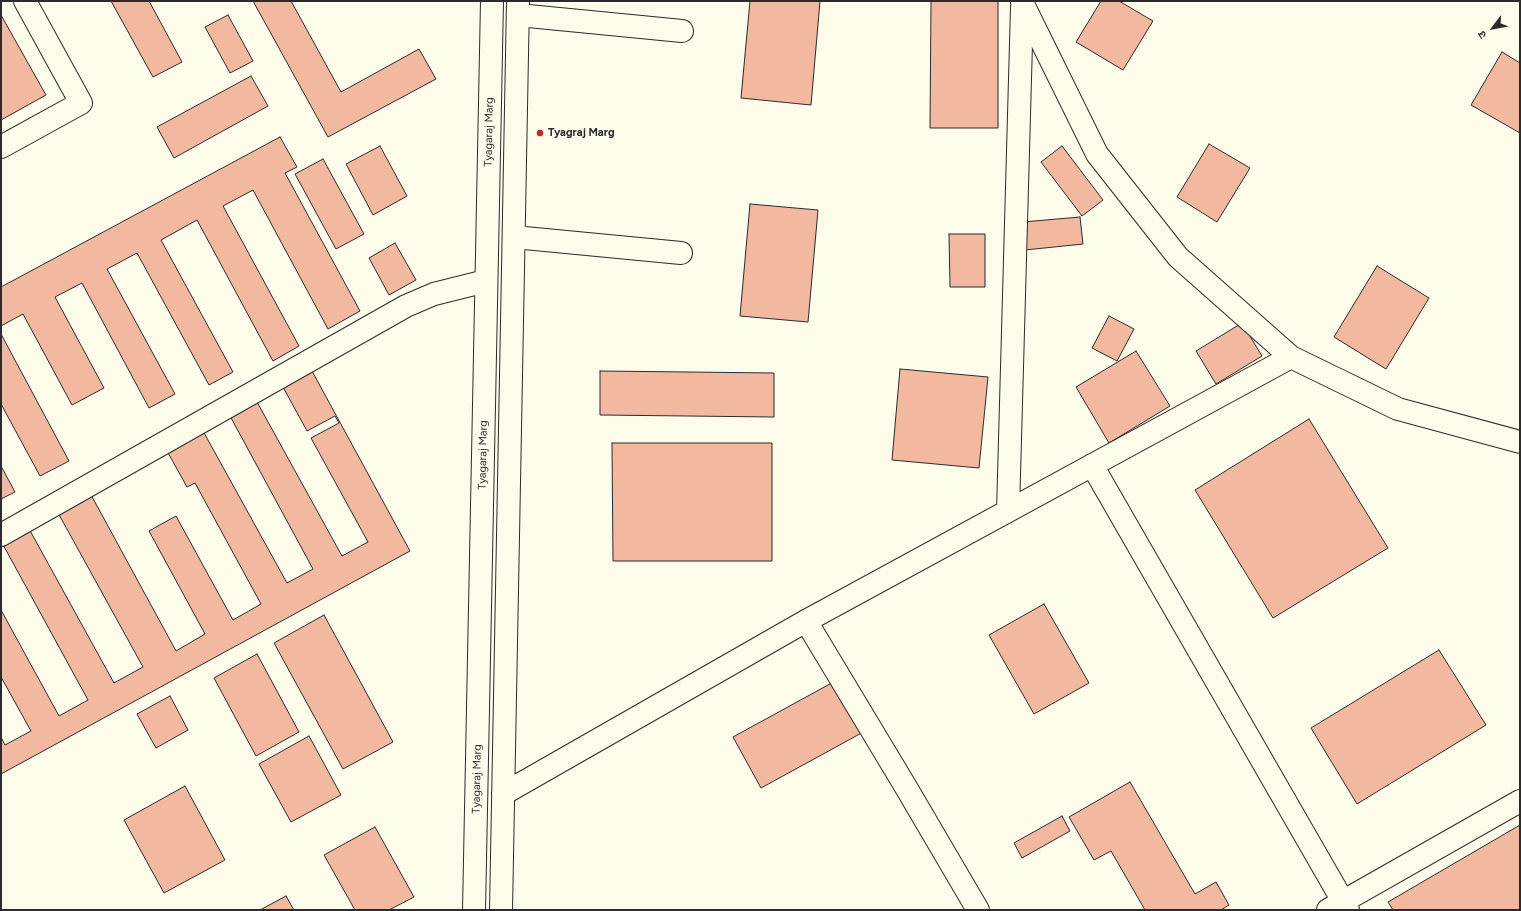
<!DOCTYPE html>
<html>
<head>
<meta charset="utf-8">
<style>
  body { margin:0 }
  #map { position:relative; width:1521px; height:911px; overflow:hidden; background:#fdfbea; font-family:Figtree,"Noto Sans Devanagari",sans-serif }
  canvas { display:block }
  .frame { position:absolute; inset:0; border:2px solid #2b2b2b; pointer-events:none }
  .north { position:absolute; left:1473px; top:8px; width:40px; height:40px; -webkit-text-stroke:3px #fdfbea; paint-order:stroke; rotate:238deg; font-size:11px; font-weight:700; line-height:16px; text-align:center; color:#2b2b2b }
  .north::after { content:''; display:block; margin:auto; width:14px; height:18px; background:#2b2b2b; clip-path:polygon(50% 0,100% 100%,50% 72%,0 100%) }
</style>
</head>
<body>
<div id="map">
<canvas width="1521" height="911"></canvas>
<div class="frame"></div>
<div class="north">उ</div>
</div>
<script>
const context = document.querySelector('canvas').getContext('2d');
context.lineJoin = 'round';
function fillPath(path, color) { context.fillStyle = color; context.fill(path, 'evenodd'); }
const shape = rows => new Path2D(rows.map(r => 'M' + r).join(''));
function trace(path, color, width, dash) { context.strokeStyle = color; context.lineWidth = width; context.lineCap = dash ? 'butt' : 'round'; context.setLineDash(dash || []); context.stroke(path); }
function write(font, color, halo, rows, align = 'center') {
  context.font = font + ' Figtree,sans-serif'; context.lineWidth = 3; context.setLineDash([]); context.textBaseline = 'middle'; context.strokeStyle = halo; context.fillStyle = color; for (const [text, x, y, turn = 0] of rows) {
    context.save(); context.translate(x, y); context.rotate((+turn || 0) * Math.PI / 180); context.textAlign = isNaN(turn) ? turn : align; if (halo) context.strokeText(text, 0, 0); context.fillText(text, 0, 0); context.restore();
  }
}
const building = shape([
  [111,1,149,1,182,62,153,77,111,1],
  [253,1,291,1,341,92,419,49,436,79,328,137,253,1],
  [750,1,820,1,811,105,741,98,750,1],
  [931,1,998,1,998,128,930,128,931,1],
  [1101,1,1119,1,1153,21,1123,70,1076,42,1101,1],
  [1,15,46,95,1,120,1,15],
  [228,15,253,61,230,73,205,27,228,15],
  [1502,52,1520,63,1520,133,1471,105,1502,52],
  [251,76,268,106,174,158,157,127,251,76],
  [280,137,297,167,285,173,360,311,328,329,253,190,223,206,299,346,273,361,197,220,161,240,233,372,209,385,137,253,107,269,175,394,149,408,82,283,55,297,104,388,72,405,23,314,1,326,1,287,280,137],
  [1209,144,1250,168,1217,222,1177,197,1209,144],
  [380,146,407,196,373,215,346,164,380,146],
  [1062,146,1103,200,1082,216,1041,162,1062,146],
  [323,159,364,234,336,249,295,174,323,159],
  [750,204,818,210,808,322,740,316,750,204],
  [1080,217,1083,244,1025,250,1023,222,1080,217],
  [949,234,985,234,985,287,950,287,949,234],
  [395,243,416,280,389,295,369,258,395,243],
  [1377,266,1429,298,1386,369,1334,337,1377,266],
  [1109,316,1134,329,1117,361,1092,348,1109,316],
  [1242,323,1262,356,1216,384,1196,351,1242,323],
  [1,334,69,461,40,476,1,404,1,334],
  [1136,351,1170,406,1109,443,1076,387,1136,351],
  [900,369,988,377,979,468,892,460,900,369],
  [312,371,410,551,1,774,1,737,5,745,31,731,1,677,1,610,59,716,88,700,1,541,28,527,114,683,143,667,57,511,90,493,176,651,205,634,149,531,176,516,233,620,261,604,195,483,187,487,167,451,203,431,287,583,313,569,230,416,257,402,342,556,368,542,311,438,339,423,335,416,307,431,283,387,312,371],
  [600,371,774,373,774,417,600,415,600,371],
  [1309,419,1388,548,1273,618,1195,490,1309,419],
  [612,443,772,443,772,561,613,561,612,443],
  [1,466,15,492,1,499,1,466],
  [1044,604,1089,683,1034,714,989,635,1044,604],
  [324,615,393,742,343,769,274,643,324,615],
  [1439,650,1486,725,1357,804,1311,728,1439,650],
  [257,654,299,732,256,756,214,678,257,654],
  [839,679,867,730,761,788,733,737,839,679],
  [170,696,188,730,156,748,137,714,170,696],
  [309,736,341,795,291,822,259,764,309,736],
  [1130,782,1195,894,1216,882,1229,905,1221,910,1145,910,1111,851,1094,860,1069,817,1130,782],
  [185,786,225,860,164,893,124,820,185,786],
  [1062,816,1070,831,1022,858,1014,843,1062,816],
  [1520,825,1520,910,1393,910,1388,902,1520,825],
  [375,827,414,897,389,910,355,910,324,855,375,827],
  [286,896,294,910,260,910,286,896]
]);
fillPath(building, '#f2b8a0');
trace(building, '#2b2b2b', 1);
const minor = shape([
  [1022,2,1097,154,1178,257,1291,357,1398,409,1520,442],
  [518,15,682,31],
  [1,147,81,103,25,1],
  [514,237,681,253],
  [1092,465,1348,910],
  [1008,511,1022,7],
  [1,535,406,306,434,294,486,281],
  [806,621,907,789,978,910],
  [503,794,806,621,1291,357],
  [474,910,492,1],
  [501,910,518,1],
  [1328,910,1520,801]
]);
trace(minor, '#2b2b2b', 24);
trace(minor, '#fdfbea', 22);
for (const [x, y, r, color] of [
  [540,133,4,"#c62828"]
]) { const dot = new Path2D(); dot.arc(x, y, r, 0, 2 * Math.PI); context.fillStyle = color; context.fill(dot); trace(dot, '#fdfbea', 1.5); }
write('11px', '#2b2b2b', '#fdfbea', [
  ["Tyagaraj Marg",489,132,-89],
  ["Tyagaraj Marg",483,455,-89],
  ["Tyagaraj Marg",477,779,-89]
]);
write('bold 11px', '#2b2b2b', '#fdfbea', [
  ["Tyagraj Marg",548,133]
], 'left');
</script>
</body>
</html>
